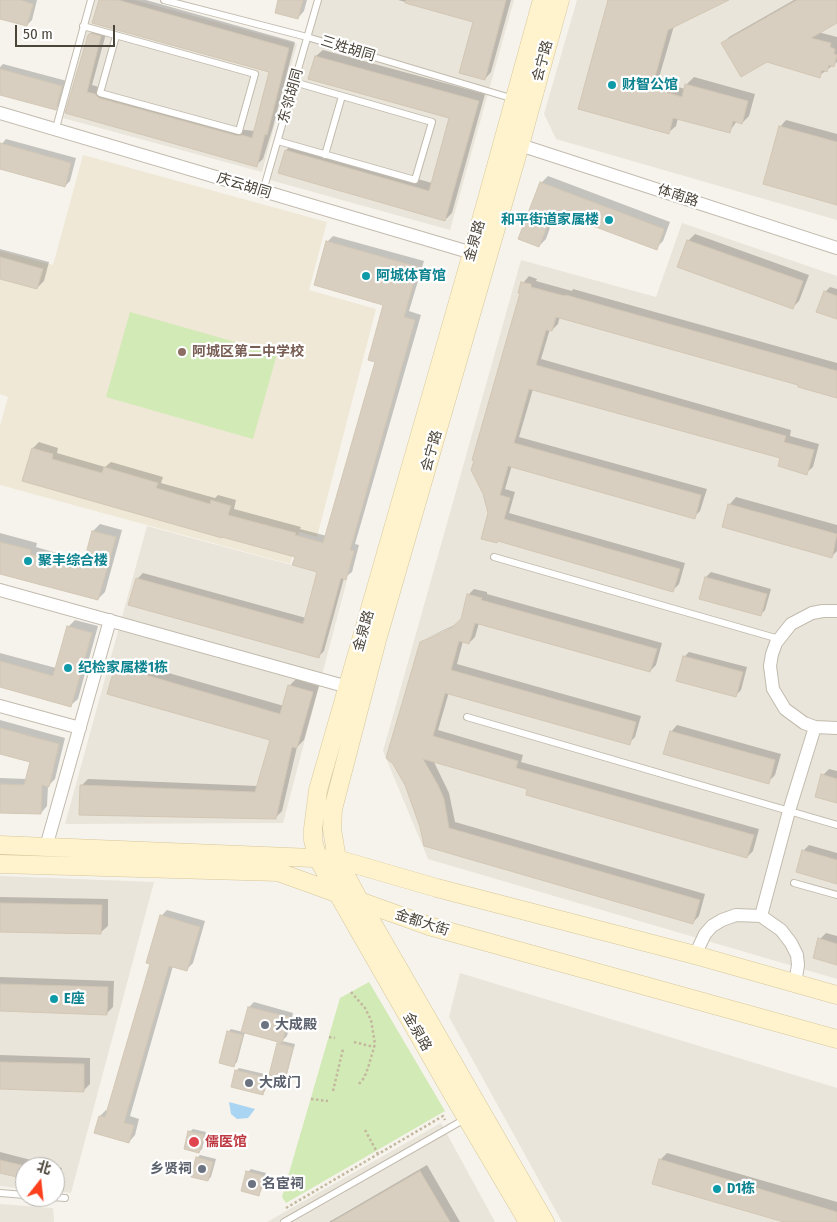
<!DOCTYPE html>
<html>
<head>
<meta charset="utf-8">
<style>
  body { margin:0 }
  #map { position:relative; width:837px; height:1222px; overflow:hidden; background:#f6f3ec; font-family:"Fira Sans Condensed","Noto Sans SC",sans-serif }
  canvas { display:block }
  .north { position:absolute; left:15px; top:1157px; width:50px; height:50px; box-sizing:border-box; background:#fff; border:1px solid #b7b4b0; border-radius:50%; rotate:16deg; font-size:14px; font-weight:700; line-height:20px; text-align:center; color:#4b4439 }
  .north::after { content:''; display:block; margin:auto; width:18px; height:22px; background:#fc3f1d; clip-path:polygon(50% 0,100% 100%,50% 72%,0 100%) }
  .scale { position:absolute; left:15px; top:25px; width:100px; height:22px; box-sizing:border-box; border:2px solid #4b4439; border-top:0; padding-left:6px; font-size:15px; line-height:18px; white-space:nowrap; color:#4b4439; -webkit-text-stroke:4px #fff; paint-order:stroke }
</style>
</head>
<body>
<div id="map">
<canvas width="837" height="1222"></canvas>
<div class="north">北</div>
<div class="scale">50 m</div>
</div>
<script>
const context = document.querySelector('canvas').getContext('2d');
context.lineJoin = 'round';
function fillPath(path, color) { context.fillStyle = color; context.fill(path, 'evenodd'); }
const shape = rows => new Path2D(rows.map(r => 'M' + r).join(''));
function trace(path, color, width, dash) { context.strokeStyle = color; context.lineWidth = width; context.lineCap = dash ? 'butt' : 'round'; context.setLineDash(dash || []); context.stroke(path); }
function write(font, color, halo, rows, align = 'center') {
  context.font = font + ' "Fira Sans Condensed","Noto Sans SC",sans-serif'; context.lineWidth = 4.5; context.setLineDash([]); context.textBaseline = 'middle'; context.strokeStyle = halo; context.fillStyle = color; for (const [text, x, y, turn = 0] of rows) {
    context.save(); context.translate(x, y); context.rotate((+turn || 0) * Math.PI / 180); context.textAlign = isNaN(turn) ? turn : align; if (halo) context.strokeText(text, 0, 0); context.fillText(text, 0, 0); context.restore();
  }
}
fillPath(shape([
  [95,0,135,0,297,44,262,172,63,118],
  [319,0,514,0,450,230,270,180],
  [577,0,837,0,837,220,556,139,544,114],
  [682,223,837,276,837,979,428,859,383,751,521,260,656,297],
  [147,526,347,580,283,823,65,824],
  [0,876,154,882,71,1193,55,1191,55,1167,25,1167,25,1189,0,1186],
  [460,973,837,1088,837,1222,562,1222,449,1017],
  [441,1123,495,1222,267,1222],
  [0,1204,53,1208,54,1222,0,1222]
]), '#eae5da');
fillPath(shape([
  [83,155,327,222,309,290,376,309,317,537,299,532,290,564,0,485,0,426,8,397,0,394,0,251,53,265]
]), '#efe8d6');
fillPath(shape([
  [130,312,277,354,253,439,106,397],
  [369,982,445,1111,286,1203,282,1197,340,998]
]), '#d2eab5');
fillPath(shape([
  [229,1102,255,1109,248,1118,237,1119,231,1114]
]), '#a9d4f2');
fillPath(shape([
  [0,0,37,0,32,20,27,25,0,17],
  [100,0,146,0,295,42,273,127,263,159,256,165,67,112,89,35,97,27,107,30,92,85,102,88,105,92,245,130,255,131,270,72],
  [279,0,307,0,304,11,298,18],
  [398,0,511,0,491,72,485,79,475,21],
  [609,0,726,0,674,26,658,81,685,89,686,85,694,77,755,94,749,116,742,123,737,121,729,132,678,118,676,126,668,133],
  [794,0,837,0,837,21,818,32,837,37,837,62,819,76,723,43,729,37],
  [323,50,485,94,452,213,445,220,286,150,293,144,432,183,451,117,316,56],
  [3,64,67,81,60,104,55,109,0,94,0,67],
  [786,120,837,134,837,203,780,127],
  [6,139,76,158,70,181,65,186,0,168,0,146],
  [548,176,670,222,663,241,656,248,556,211,546,239,539,246,541,183],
  [695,234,809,275,799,301,793,307,688,241],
  [333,236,424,261,409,311,421,315,355,544,359,545,352,572,344,578,324,651,318,657,137,579,143,573,306,618,319,571,296,556,24,480,33,448,39,442,58,448,57,453,105,467,111,462,163,477,161,483,215,498,218,495,236,500,234,509,301,527,300,529,327,536,377,361,385,304,327,242],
  [0,249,49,262,44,281,37,288,0,278],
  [529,276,537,279,536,281,572,291,573,289,837,363,837,397,800,384,560,316,558,324,552,330,550,329,541,359,791,430,790,436,819,444,813,467,806,473,782,457,533,389,519,437,707,489,700,511,694,517,512,465,505,489,515,492,509,513,685,563,679,584,673,590,489,513,523,283],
  [830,287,837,289,837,318,825,292],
  [736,497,837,525,837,551,832,556,723,526,730,504],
  [100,524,122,530,105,592,98,599,0,572,0,533,37,543,36,547,85,561,93,531],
  [711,572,771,589,765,610,760,615,706,577],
  [474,589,487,592,487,594,662,643,656,665,650,671,479,623,475,637,469,643,463,641,457,664,641,716,635,737,629,743,449,692,438,730,523,755,521,762,759,829,753,851,747,857,529,788,433,760,449,793,455,822,705,894,699,916,693,922,422,826,422,643,425,640,425,642,456,628,455,626,426,638,457,624,462,619,468,595],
  [75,620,98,626,78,699,71,705,0,686,0,653,56,668,68,627],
  [689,652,747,667,741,690,736,695,684,657],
  [123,660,284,706,289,686,296,679,319,686,304,740,297,747,282,811,275,818,81,786,88,779,258,786,271,739,116,667],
  [0,720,65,738,55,779,48,786,47,806,41,813,0,811,0,778,27,779,32,761,0,752],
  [677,725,781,754,775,775,768,782,671,732],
  [829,769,837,771,837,802,823,775],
  [809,845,837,853,837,882,803,851],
  [0,897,108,899,108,926,101,932,0,931],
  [167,910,205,921,193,963,187,969,173,966,130,1116,139,1119,135,1135,129,1142,100,1116,106,1110,109,1111,151,964,161,916],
  [826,933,837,936,837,964,820,939],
  [0,977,114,981,113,1007,106,1014,0,1010],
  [254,1002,293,1013,287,1036,282,1041,295,1044,287,1074,284,1077,278,1044,281,1041,245,1032,237,1062,234,1065,228,1032,231,1029,243,1032,249,1007],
  [0,1055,90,1058,90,1084,83,1091,0,1088],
  [239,1068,269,1075,265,1091,262,1094,236,1071],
  [193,1129,206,1132,202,1149,199,1152,189,1132],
  [0,1152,62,1168,59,1179,55,1182,55,1167,25,1167,25,1178,0,1171],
  [667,1153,837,1202,837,1222,787,1222,660,1160],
  [200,1155,216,1159,211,1177,208,1180,197,1158],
  [427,1165,460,1222,329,1222],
  [251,1169,266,1173,261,1191,258,1194,248,1172]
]), '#0003');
const building = shape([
  [0,0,20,0,33,4,27,26,0,19,0,0],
  [99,0,118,0,289,48,267,135,265,134,257,167,65,113,88,35,90,33,101,36,87,92,95,94,99,98,238,136,242,135,252,138,269,72,92,23,99,0],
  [278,0,303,0,298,19,275,13,278,0],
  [406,0,506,0,485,80,459,73,473,22,405,3,406,0],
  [608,0,729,0,668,30,652,88,682,97,685,84,748,101,742,124,733,121,730,133,673,118,669,134,578,109,608,0],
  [797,0,837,0,837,23,811,38,831,43,830,47,835,49,834,54,837,55,834,67,829,65,827,72,822,70,820,78,767,62,741,77,721,43,797,0],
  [315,56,479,101,445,221,278,173,285,150,429,191,449,118,308,79,315,56],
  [0,69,62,86,56,110,0,95,0,69],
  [779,126,837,142,837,205,763,184,779,126],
  [0,143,71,163,65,187,0,169,0,143],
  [540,182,664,229,657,250,553,211,539,247,518,239,540,182],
  [687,240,803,281,793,309,677,267,687,240],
  [326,241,418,267,404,317,415,320,350,550,354,551,346,580,341,578,319,658,128,605,136,578,303,624,317,572,292,565,295,557,222,537,222,538,22,481,32,448,53,454,52,459,102,473,104,467,158,483,156,488,210,504,211,500,231,506,228,515,296,533,295,535,323,543,375,362,368,360,383,305,314,285,326,241],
  [0,257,43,269,37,289,0,279,0,257],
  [521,282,531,284,531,287,565,296,566,295,837,371,837,398,798,387,798,385,556,317,552,331,546,330,536,365,786,436,784,442,814,450,807,475,778,466,780,458,529,389,514,443,701,495,695,519,508,466,500,495,510,498,504,519,680,569,673,592,498,541,497,543,481,539,488,513,483,494,471,470,474,461,472,460,520,293,518,293,521,282],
  [824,291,837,296,837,319,816,312,824,291],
  [728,504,837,534,832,558,722,527,728,504],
  [92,531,116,537,98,600,0,574,0,542,31,550,30,554,82,568,92,531],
  [705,577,767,594,761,616,699,599,705,577],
  [467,594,482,598,481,600,657,649,650,672,475,623,469,644,459,641,451,670,636,722,630,745,445,693,433,736,518,761,516,768,754,835,747,858,526,795,527,789,423,759,438,785,444,799,449,828,700,900,693,924,424,846,420,827,405,785,393,764,386,758,420,642,450,629,461,619,467,594],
  [67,626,92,633,71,707,0,687,0,661,53,676,67,626],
  [683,656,743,672,736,697,676,681,683,656],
  [115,666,280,714,288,685,313,692,297,748,292,747,276,819,79,815,80,785,255,792,270,740,107,694,115,666],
  [0,728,59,744,49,787,42,785,41,814,0,813,0,784,24,785,30,762,0,754,0,728],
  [670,731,775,760,769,784,663,754,670,731],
  [821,774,837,779,837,803,815,797,821,774],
  [802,850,837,860,837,884,796,872,802,850],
  [0,903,102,905,101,934,0,932,0,903],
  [160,915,200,927,187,971,169,966,124,1123,134,1125,129,1143,94,1133,99,1116,105,1117,150,964,146,963,160,915],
  [818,938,837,944,837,965,813,958,818,938],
  [0,984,108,987,107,1015,0,1011,0,984],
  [248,1007,289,1017,282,1043,241,1032,248,1007],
  [227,1031,243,1035,234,1067,219,1063,227,1031],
  [277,1043,293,1047,285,1079,269,1075,277,1043],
  [0,1062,84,1064,84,1092,0,1089,0,1062],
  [235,1070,267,1078,263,1095,231,1087,235,1070],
  [188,1131,204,1135,199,1153,184,1149,188,1131],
  [196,1157,213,1162,208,1181,191,1177,196,1157],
  [659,1159,837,1212,837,1222,784,1222,652,1184,659,1159],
  [0,1160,25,1166,25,1179,0,1173,0,1160],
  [246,1171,264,1176,259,1196,241,1191,246,1171],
  [420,1171,450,1222,332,1222,420,1171]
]);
fillPath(building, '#d8cfc1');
trace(building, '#d3c7b4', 1);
const service = shape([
  [164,0,307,37,514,99],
  [83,26,255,74,239,131,100,93,116,36],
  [56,128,91,0],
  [278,141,415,180,432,122,294,82],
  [325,155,342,96],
  [263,191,318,0],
  [494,557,779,639],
  [467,717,837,825],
  [794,883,837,895],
  [0,1193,25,1195],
  [53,1197,65,1198],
  [284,1222,465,1119]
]);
const minor = shape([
  [0,113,479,255],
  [520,145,837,248],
  [0,590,348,687],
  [837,611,823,611,812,613,791,624,776,643,772,654,770,666,773,689,785,709,804,723,815,727,837,728],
  [0,706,80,728],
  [46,847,110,620],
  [761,916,789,811,815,727],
  [695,955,705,934,712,926,722,920,736,915,761,916,781,930,791,943,797,955,798,965,795,984]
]);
const secondary = shape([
  [0,845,337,859,437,888,695,955,837,995],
  [0,864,278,872,429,926,837,1039],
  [528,1222,453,1095,318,859,313,840,313,829,318,790,472,253,542,0],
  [545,1222,359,900,337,859,332,829,333,809,377,640,520,145,560,0]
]);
trace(service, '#c2bbae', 8);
trace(minor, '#c2bbae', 14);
trace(secondary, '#d6c79b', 19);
trace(shape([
  [351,992,365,1008,371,1020,375,1044,368,1068,364,1078,358,1085],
  [329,1037,335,1038],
  [354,1042,374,1047],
  [333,1091,343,1049],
  [311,1099,328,1101],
  [365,1130,378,1154],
  [286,1208,443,1116,445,1120]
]), '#c4b79f', 2.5, [2.5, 2.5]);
trace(service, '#fff', 6);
trace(minor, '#fff', 12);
trace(secondary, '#fff3cd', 18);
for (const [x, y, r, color] of [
  [612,85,5,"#0f9aa8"],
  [609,220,5,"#0f9aa8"],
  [366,276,5,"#0f9aa8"],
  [182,352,5,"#8d6e63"],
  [28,561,5,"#0f9aa8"],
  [68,668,5,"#0f9aa8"],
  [54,999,5,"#0f9aa8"],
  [265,1025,5,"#6b7280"],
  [249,1083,5,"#6b7280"],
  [194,1142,6,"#e0444e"],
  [202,1169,5,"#6b7280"],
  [252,1184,5,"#6b7280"],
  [717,1189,5,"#0f9aa8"]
]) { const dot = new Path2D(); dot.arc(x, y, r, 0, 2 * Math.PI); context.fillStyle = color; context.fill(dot); trace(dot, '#fff', 2); }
write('14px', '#4b4439', '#fff', [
  ["三姓胡同",348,49,17],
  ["会宁路",543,61,-75],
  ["东邻胡同",291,96,-74],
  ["庆云胡同",244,186,17],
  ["体南路",678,196,18],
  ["金泉路",475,241,-74],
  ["会宁路",432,451,-74],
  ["金泉路",364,631,-74],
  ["金都大街",422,923,18],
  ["金泉路",417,1032,60]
]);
write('bold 14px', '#0d838f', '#fff', [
  ["财智公馆",622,85],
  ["和平街道家属楼",599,220,"right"],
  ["阿城体育馆",376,276],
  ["聚丰综合楼",38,561],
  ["纪检家属楼1栋",78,668],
  ["E座",64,999],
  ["D1栋",727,1189]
], 'left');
write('bold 14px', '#785e54', '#fff', [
  ["阿城区第二中学校",192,352]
], 'left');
write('bold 14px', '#5b616d', '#fff', [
  ["大成殿",275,1025],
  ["大成门",259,1083],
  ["乡贤祠",192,1169,"right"],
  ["名宦祠",262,1184]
], 'left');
write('bold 14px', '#be3a42', '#fff', [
  ["儒医馆",205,1142]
], 'left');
</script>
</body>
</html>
